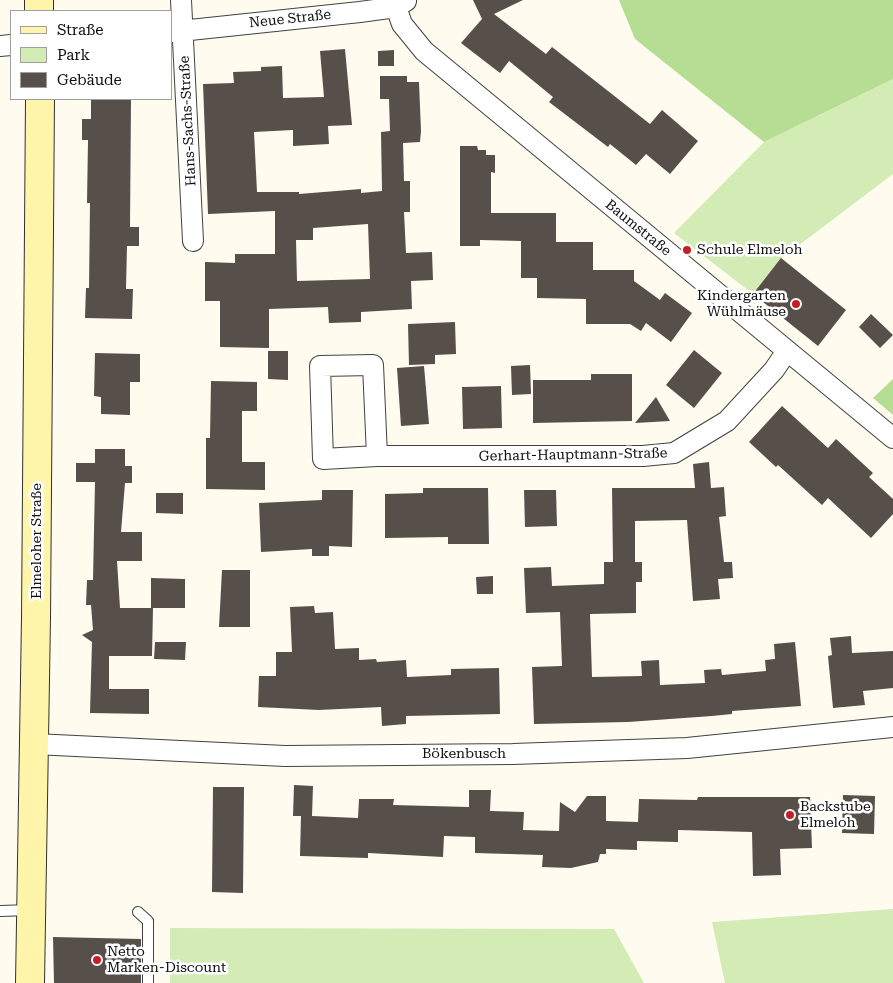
<!DOCTYPE html>
<html>
<head>
<meta charset="utf-8">
<style>
  body { margin:0 }
  #map { position:relative; width:893px; height:983px; overflow:hidden; background:#fffcef; font-family:"Roboto Serif",serif }
  canvas { display:block }
  .legend { position:absolute; left:10px; top:10px; width:162px; height:90px; box-sizing:border-box; background:#fff; border:1px solid #9f9f9f; margin:0; padding:6px 9px; list-style:none; font-size:15px; color:#0e0e0e }
  .legend li { display:flex; align-items:center; gap:10px; height:25px }
  .legend b { width:25px; border:1px solid #9f9f9f }
</style>
</head>
<body>
<div id="map">
<canvas width="893" height="983"></canvas>
<ul class="legend">
<li><b style="height:6px;background:#fff5aa"></b>Straße</li>
<li><b style="height:14px;background:#d3ecb6"></b>Park</li>
<li><b style="height:14px;background:#574f4a"></b>Gebäude</li>
</ul>
</div>
<script>
const context = document.querySelector('canvas').getContext('2d');
context.lineJoin = 'round';
function fillPath(path, color) { context.fillStyle = color; context.fill(path, 'evenodd'); }
const shape = rows => new Path2D(rows.map(r => 'M' + r).join(''));
function trace(path, color, width, dash) { context.strokeStyle = color; context.lineWidth = width; context.lineCap = dash ? 'butt' : 'round'; context.setLineDash(dash || []); context.stroke(path); }
function write(font, color, halo, rows, align = 'center') {
  context.font = font + ' "Roboto Serif",serif'; context.lineWidth = 5; context.setLineDash([]); context.textBaseline = 'middle'; context.strokeStyle = halo; context.fillStyle = color; for (const [text, x, y, turn = 0] of rows) {
    context.save(); context.translate(x, y); context.rotate((+turn || 0) * Math.PI / 180); context.textAlign = isNaN(turn) ? turn : align; if (halo) context.strokeText(text, 0, 0); context.fillText(text, 0, 0); context.restore();
  }
}
fillPath(shape([
  [893,79,893,174,782,258,753,294,674,233,764,142],
  [893,909,893,983,725,983,712,922],
  [170,928,614,929,644,983,170,983]
]), '#d3ecb6');
fillPath(shape([
  [619,0,893,0,893,79,764,142,635,39],
  [893,379,893,415,873,398]
]), '#b6dd94');
fillPath(shape([
  [473,0,523,0,494,14,546,54,552,47,650,124,662,110,698,141,670,174,646,154,636,165,610,144,608,147,549,102,553,97,509,61,500,73,461,43,482,19],
  [345,49,352,125,328,126,329,144,293,146,293,130,254,132,257,192,299,192,299,194,361,189,361,193,382,191,381,132,390,131,389,99,380,99,380,76,407,76,407,82,419,82,421,131,420,142,403,143,404,181,410,181,410,212,404,212,406,253,432,252,433,280,411,281,412,309,361,312,361,322,329,323,328,307,269,309,269,348,220,347,220,301,205,301,205,262,235,263,235,254,275,254,275,211,208,214,203,84,234,83,233,72,261,71,261,67,282,66,283,98,324,97,320,51],
  [368,224,370,279,297,281,296,240,313,240,313,228],
  [394,50,394,66,378,66,378,51],
  [91,99,131,99,130,227,139,227,139,246,127,246,126,289,133,289,132,319,85,318,86,288,89,288,90,203,87,203,88,140,82,140,82,119,91,119],
  [460,146,477,146,478,150,486,150,486,155,495,155,495,173,491,172,491,213,556,213,556,242,593,242,593,270,634,270,634,281,660,300,665,293,692,313,671,342,646,323,641,331,630,324,586,324,586,299,537,298,537,278,521,278,521,241,480,240,480,246,460,246],
  [781,258,846,310,818,346,753,294],
  [871,314,893,335,880,348,859,327],
  [455,322,456,354,435,355,435,364,409,365,408,324],
  [694,350,722,373,694,408,666,385],
  [268,351,288,351,288,380,268,379],
  [95,353,140,354,140,382,130,382,130,415,101,414,101,397,94,396],
  [530,365,531,394,512,395,511,366],
  [424,366,429,424,401,426,397,368],
  [591,374,632,374,632,421,533,423,533,380,591,380],
  [211,381,257,382,257,411,242,411,242,462,265,462,265,490,206,489,206,438,210,438],
  [501,386,502,428,463,429,462,387],
  [656,397,670,421,635,423],
  [782,406,828,448,836,439,873,473,869,477,893,499,893,514,871,538,828,498,822,505,778,465,776,467,749,442],
  [95,449,125,449,125,466,132,466,132,483,125,483,121,532,142,532,142,561,117,561,120,608,153,608,152,656,109,656,109,689,149,689,149,714,90,713,92,642,82,635,93,630,91,605,86,605,87,580,93,580,95,482,76,482,76,463,95,463],
  [709,462,711,488,724,487,726,516,719,517,724,562,732,562,733,578,718,579,720,599,693,601,687,520,635,521,635,562,642,562,642,582,636,582,636,613,590,614,592,677,642,676,641,661,659,660,660,685,705,683,704,670,721,669,722,675,766,671,765,660,775,659,774,644,795,642,801,706,732,711,732,714,712,716,628,722,534,724,532,667,562,666,560,612,526,613,524,568,551,567,552,586,604,584,604,562,613,562,612,488,695,488,693,464],
  [423,488,488,488,489,544,448,544,448,537,385,538,385,494,423,493],
  [322,490,353,490,352,547,329,546,329,556,312,556,312,549,261,552,259,503,322,500],
  [524,490,556,490,557,526,525,527],
  [156,493,183,493,183,514,156,513],
  [222,570,250,570,250,627,219,627],
  [493,576,493,594,477,594,476,577],
  [151,578,185,579,185,608,151,608],
  [314,606,315,613,333,612,335,649,359,648,359,660,376,659,377,662,406,660,407,677,451,675,451,669,499,668,500,714,406,716,406,724,382,726,381,707,319,710,258,707,259,676,276,676,276,652,292,652,290,607],
  [851,636,852,653,893,651,893,688,863,691,865,705,833,708,828,656,832,655,830,638],
  [155,642,186,642,185,660,154,659],
  [294,785,313,786,312,816,358,818,359,799,394,799,393,805,469,807,469,790,491,790,490,811,524,812,523,830,559,831,560,802,575,812,587,796,606,796,606,821,638,822,639,799,697,800,698,797,810,797,812,848,780,849,781,875,753,876,752,832,678,830,678,842,637,841,637,850,606,849,606,854,600,854,598,862,571,868,542,867,543,855,475,853,475,837,444,836,443,857,368,853,368,858,300,856,301,816,293,816],
  [213,787,244,787,243,893,212,892],
  [843,795,875,796,874,834,842,833],
  [53,937,141,939,141,983,54,983]
]), '#574f4a');
const lane = shape([
  [0,911,31,910],
  [138,912,148,921,148,983]
]);
const street = shape([
  [181,0,193,241],
  [396,7,402,24,424,51,893,438],
  [171,32,360,12,396,7,406,1],
  [0,46,11,45],
  [377,456,373,365,320,366,323,459,377,456,643,456,674,453,727,421,774,370,787,351],
  [34,744,285,756,513,754,687,748,893,727]
]);
const secondary = shape([
  [39,0,39,11],
  [30,983,36,618,40,99]
]);
trace(lane, '#414141', 12);
trace(street, '#414141', 22);
trace(secondary, '#303030', 30);
trace(lane, '#fff', 10);
trace(street, '#fff', 20);
trace(secondary, '#fff5aa', 28);
for (const [x, y, r, color] of [
  [687,250,5,"#c61e28"],
  [796,304,5,"#c61e28"],
  [790,815,5,"#c61e28"],
  [97,960,5,"#c61e28"]
]) { const dot = new Path2D(); dot.arc(x, y, r, 0, 2 * Math.PI); context.fillStyle = color; context.fill(dot); trace(dot, '#fff', 2); }
write('14px', '#0e0e0e', '#fff', [
  ["Neue Straße",290,19,-6],
  ["Hans-Sachs-Straße",188,121,-93],
  ["Baumstraße",638,228,39],
  ["Gerhart-Hauptmann-Straße",573,455,-1],
  ["Elmeloher Straße",37,541,-90],
  ["Bökenbusch",464,754]
]);
write('14px', '#0e0e0e', '#fff', [
  ["Schule Elmeloh",697,250],
  ["Kindergarten",786,296,"right"],
  ["Wühlmäuse",786,312,"right"],
  ["Backstube",800,807],
  ["Elmeloh",800,823],
  ["Netto",107,952],
  ["Marken-Discount",107,968]
], 'left');
</script>
</body>
</html>
